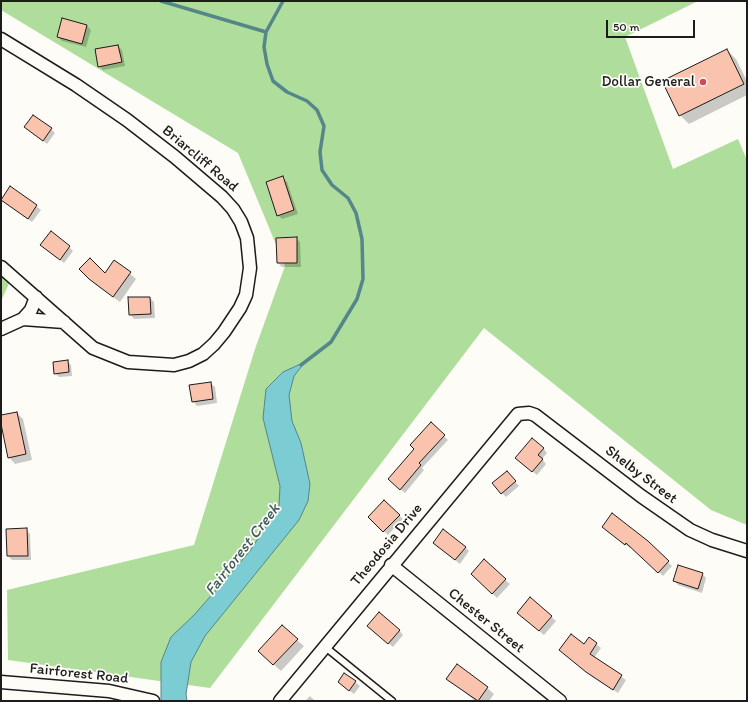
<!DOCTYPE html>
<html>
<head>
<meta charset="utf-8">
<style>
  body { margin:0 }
  #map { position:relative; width:748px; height:702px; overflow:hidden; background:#fdfcf7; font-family:Itim,sans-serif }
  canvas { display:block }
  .frame { position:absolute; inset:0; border:2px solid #1c1c1c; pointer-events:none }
  .scale { position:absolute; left:606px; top:20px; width:89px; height:18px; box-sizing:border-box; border:2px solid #1c1c1c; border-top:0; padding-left:5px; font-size:12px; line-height:14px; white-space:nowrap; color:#1c1c1c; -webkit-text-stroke:3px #fdfcf7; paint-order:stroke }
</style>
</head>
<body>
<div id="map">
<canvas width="748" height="702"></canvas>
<div class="frame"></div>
<div class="scale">50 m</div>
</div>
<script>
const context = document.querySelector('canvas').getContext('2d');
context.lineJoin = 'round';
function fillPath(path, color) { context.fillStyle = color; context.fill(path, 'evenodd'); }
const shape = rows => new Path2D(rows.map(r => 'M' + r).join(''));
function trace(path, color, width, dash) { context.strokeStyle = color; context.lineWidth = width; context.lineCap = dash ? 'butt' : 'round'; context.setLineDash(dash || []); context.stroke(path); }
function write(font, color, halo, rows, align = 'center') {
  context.font = font + ' Itim,sans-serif'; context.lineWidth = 3.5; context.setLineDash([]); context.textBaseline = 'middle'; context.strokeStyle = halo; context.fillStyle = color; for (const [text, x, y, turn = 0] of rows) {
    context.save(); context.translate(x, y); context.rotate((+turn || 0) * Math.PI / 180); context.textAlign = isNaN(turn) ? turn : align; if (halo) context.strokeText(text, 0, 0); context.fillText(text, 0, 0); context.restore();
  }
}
fillPath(shape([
  [1,1,698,1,625,37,673,169,738,139,747,160,747,525,711,510,484,328,210,688,8,660,7,590,194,545,255,349,285,266,238,153,1,10],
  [1,267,13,275,1,301]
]), '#afdd9b');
const water = shape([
  [305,362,294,376,289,395,292,421,301,443,310,484,308,501,299,520,205,636,191,662,186,694,187,701,161,701,161,662,171,637,195,614,250,551,279,506,280,486,263,418,266,389,283,372,305,362]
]);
fillPath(water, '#7bccd3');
trace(water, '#55868a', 1);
fillPath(shape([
  [63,19,87,26,91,30,86,47,62,41,58,37],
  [118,46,122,50,125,66,103,70,99,66],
  [727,50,736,59,747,81,747,95,689,124,680,115],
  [26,127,51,129,55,133,47,144],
  [283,178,287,182,298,214,282,219,278,215],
  [11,187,41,210,32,222,2,200],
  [296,238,300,242,301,267,282,267,278,263,277,239],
  [69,247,73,251,64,263,46,249],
  [115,261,136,279,120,302,96,285,80,269,105,274],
  [150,298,154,302,155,318,134,319,130,314],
  [67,361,71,365,72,376,59,377,55,373],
  [210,383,215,387,217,403,197,406,193,401],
  [17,413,23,419,32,460,15,464,9,457,1,416],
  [431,424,448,440,422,468,424,470,405,493,393,483],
  [543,448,547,453,542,459,546,464,537,475,521,462],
  [511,477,519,486,506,497,502,493],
  [384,501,403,519,388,535,369,517],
  [26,529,30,534,31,560,12,560,8,556],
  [607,531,647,542,672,566,663,576,631,546,630,548],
  [438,547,465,547,469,551,460,564],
  [702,574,706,578,702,593,678,585,674,580],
  [476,579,505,580,510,584,497,598],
  [530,598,556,621,544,635,522,617],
  [372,630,399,630,403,635,393,647],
  [589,638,601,648,594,658,626,680,618,693,591,676,564,654,584,645],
  [297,640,304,646,281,671,266,658],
  [345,674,360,686,354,694,343,686],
  [447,678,487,688,494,694,489,701,475,701],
  [310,696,315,701,305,701]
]), '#0003');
trace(shape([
  [161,1,266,32],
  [283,1,266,32,264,47,267,64,273,81,287,92,307,101,317,110,324,126,320,152,322,170,332,185,348,198,356,213,362,239,363,279,357,299,331,342,301,365]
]), '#55868a', 3.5);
const building = shape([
  [62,18,87,25,82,44,57,37,62,18],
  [118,45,122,62,98,67,95,49,118,45],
  [727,49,744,84,679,116,662,81,727,49],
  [33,115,52,128,43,141,24,127,33,115],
  [283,176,294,210,277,216,266,182,283,176],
  [10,186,37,205,28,219,1,200,10,186],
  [51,231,70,246,60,260,40,245,51,231],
  [297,237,297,263,277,263,276,238,297,237],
  [90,258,105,273,114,260,131,272,113,297,89,279,79,269,90,258],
  [128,297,150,297,151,314,129,315,128,297],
  [68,360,69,372,54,374,53,362,68,360],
  [211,382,213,399,192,402,189,385,211,382],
  [17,412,26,454,8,458,1,424,1,415,17,412],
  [431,422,445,435,419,463,421,465,400,490,388,479,414,449,410,445,431,422],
  [532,438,544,448,538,455,543,459,532,472,515,458,532,438],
  [507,471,516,481,501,494,492,483,507,471],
  [384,500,400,515,383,532,368,517,384,500],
  [612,513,648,541,669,561,658,573,626,543,625,545,602,527,612,513],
  [27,528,28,556,7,556,6,529,27,528],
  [443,529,466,547,455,560,433,543,443,529],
  [484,559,506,579,492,594,471,574,484,559],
  [678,565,703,573,698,589,673,581,678,565],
  [530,597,552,616,539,631,517,613,530,597],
  [379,612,400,630,388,644,367,626,379,612],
  [282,625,298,639,273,665,258,651,282,625],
  [571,634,584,644,589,637,597,643,590,654,622,675,613,690,586,672,559,650,571,634],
  [457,664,488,687,478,701,446,679,457,664],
  [344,673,356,681,349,691,338,682,344,673]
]);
fillPath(building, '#fac3ad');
trace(building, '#1c1c1c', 1);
const service = shape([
  [324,646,392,701]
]);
const minor = shape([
  [1,39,76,85,127,120,175,157,222,197,233,209,241,222,247,238,250,268,246,295,240,308,224,332,214,344,203,354,189,361,174,365,128,362,93,348,1,267],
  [23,319,64,322],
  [1,329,23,319,31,310,36,297],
  [391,565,560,701],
  [1,682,109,691,153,701],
  [280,701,518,414,529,413,535,415,641,496,690,530,712,540,747,551]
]);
trace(service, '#1c1c1c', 9);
trace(minor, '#1c1c1c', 15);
trace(service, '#fdfcf7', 6);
trace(minor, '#fdfcf7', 12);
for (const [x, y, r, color] of [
  [703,82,4,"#d1495b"]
]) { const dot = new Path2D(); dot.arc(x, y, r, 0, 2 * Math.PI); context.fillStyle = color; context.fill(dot); trace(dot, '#fdfcf7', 1.5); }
write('15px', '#1c1c1c', '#fdfcf7', [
  ["Dollar General",695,82]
], 'right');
write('15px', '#1c1c1c', '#fdfcf7', [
  ["Briarcliff Road",200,159,40],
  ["Shelby Street",641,475,37],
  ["Theodosia Drive",387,545,-50],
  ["Chester Street",486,621,39],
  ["Fairforest Road",79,674,6]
]);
write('italic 16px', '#3d5a5c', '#fdfcf7', [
  ["Fairforest Creek",243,550,-52]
]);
</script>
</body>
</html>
